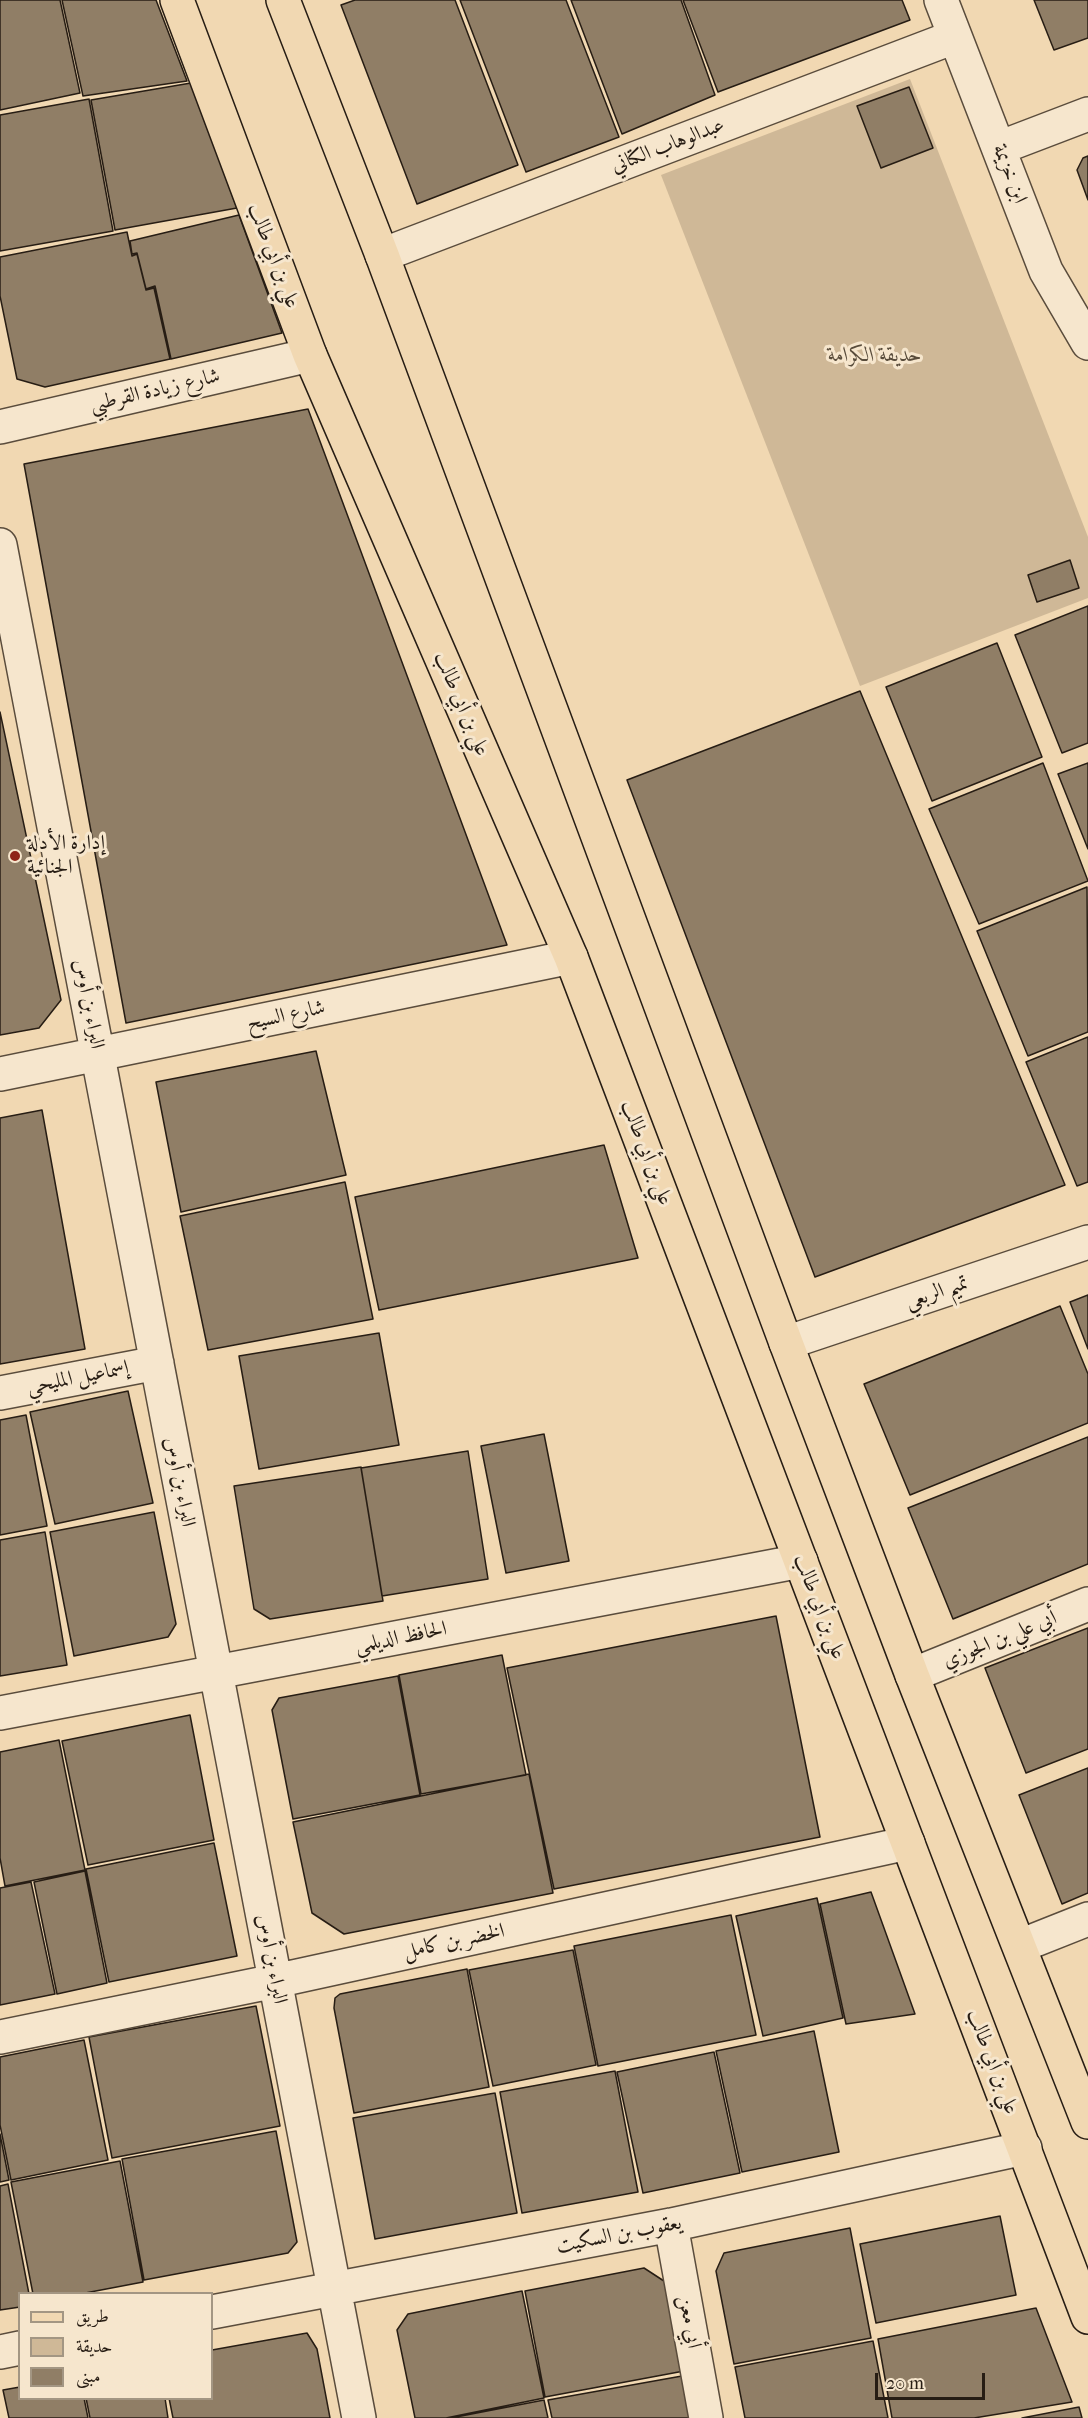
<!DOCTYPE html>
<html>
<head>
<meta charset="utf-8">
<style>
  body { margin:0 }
  #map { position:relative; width:1088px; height:2418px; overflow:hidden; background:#f1d8b2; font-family:"IM FELL French Canon",Amiri,serif }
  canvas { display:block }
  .legend { position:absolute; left:18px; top:2292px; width:195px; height:108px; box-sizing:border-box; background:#f6e6cd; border:2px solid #a39683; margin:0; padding:8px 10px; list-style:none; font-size:18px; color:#271d14 }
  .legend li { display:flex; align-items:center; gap:12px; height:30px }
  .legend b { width:30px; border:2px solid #a39683 }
  .scale { position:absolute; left:875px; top:2373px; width:110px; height:27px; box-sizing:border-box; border:3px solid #271d14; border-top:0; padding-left:8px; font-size:18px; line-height:21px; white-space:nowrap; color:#271d14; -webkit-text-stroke:4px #f6e6cd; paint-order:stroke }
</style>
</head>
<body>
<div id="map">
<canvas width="1088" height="2418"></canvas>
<ul class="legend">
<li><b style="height:8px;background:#f1d8b2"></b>طريق</li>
<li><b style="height:16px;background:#cfb897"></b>حديقة</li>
<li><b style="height:16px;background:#907e66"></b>مبنى</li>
</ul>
<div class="scale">20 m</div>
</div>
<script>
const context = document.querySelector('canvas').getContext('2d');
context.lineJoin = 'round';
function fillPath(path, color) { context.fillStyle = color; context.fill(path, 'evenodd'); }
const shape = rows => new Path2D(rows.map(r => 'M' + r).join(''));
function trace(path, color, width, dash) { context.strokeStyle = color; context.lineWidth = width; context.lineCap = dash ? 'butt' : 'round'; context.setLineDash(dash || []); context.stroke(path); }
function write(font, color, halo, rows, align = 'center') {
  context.font = font + ' "IM FELL French Canon",Amiri,serif'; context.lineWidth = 6; context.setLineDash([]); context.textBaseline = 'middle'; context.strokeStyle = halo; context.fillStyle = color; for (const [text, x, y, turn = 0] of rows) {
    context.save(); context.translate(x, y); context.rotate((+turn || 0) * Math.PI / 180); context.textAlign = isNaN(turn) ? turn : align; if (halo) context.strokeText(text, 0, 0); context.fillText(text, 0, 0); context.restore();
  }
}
fillPath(shape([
  [910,79,1088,537,1088,598,860,686,661,175]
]), '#cfb897');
const building = shape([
  [0,0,60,0,80,93,0,110,0,0],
  [62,0,156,0,187,81,83,96,62,0],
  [355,0,455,0,518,165,417,204,341,5,355,0],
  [460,0,566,0,619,137,526,172,460,0],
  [571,0,681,0,715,95,622,134,571,0],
  [683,0,902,0,910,20,718,92,683,0],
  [1034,0,1088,0,1088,38,1054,50,1034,0],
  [191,83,237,208,115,230,91,100,191,83],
  [909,87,933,148,881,168,857,106,909,87],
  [89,99,113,231,0,251,0,115,89,99],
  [1088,156,1088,200,1077,170,1083,158,1088,156],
  [239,215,282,333,171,359,155,286,146,289,137,253,132,254,130,241,239,215],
  [127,232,132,256,137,254,146,290,154,288,170,359,45,387,17,379,0,296,0,257,127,232],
  [308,409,507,945,126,1023,24,464,308,409],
  [1070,560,1079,588,1037,602,1028,575,1070,560],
  [1088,606,1088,743,1062,753,1015,635,1088,606],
  [997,643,1042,757,932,801,886,687,997,643],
  [860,691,1065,1185,815,1277,627,780,860,691],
  [0,712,61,1000,39,1028,0,1035,0,712],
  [1043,763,1088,881,979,924,929,809,1043,763],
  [1088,763,1088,849,1058,774,1088,763],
  [1087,887,1088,1032,1028,1056,977,931,1087,887],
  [1088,1037,1088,1182,1077,1186,1026,1062,1088,1037],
  [316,1051,346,1175,181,1212,156,1082,316,1051],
  [42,1110,85,1349,0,1364,0,1118,42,1110],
  [604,1145,638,1258,379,1310,355,1197,604,1145],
  [345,1182,373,1319,208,1350,180,1216,345,1182],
  [1088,1295,1088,1349,1070,1302,1088,1295],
  [1060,1306,1088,1374,1088,1423,910,1495,864,1384,1060,1306],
  [379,1333,399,1445,259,1469,239,1356,379,1333],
  [128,1391,153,1503,55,1524,30,1412,128,1391],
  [26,1415,47,1526,0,1535,0,1420,26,1415],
  [544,1434,569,1561,506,1573,481,1446,544,1434],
  [1088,1437,1088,1564,953,1619,908,1508,1088,1437],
  [468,1451,488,1579,382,1596,361,1468,468,1451],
  [361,1467,383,1601,270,1619,254,1609,234,1486,361,1467],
  [154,1512,176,1624,168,1637,74,1656,50,1532,154,1512],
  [45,1532,67,1665,0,1676,0,1540,45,1532],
  [776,1616,820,1837,554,1889,507,1668,776,1616],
  [1088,1628,1088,1749,1026,1773,985,1668,1088,1628],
  [502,1655,526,1775,421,1794,399,1675,502,1655],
  [398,1676,420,1795,293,1819,272,1710,279,1698,398,1676],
  [190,1715,214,1840,88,1865,62,1741,190,1715],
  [59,1740,85,1870,5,1886,0,1858,0,1752,59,1740],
  [1088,1768,1088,1893,1062,1904,1019,1795,1088,1768],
  [529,1774,553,1893,344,1934,312,1913,293,1822,529,1774],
  [214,1843,237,1956,109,1982,86,1869,214,1843],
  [85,1871,107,1983,57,1994,34,1882,85,1871],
  [31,1882,55,1994,0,2005,0,1888,31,1882],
  [871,1892,915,2014,846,2024,820,1904,871,1892],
  [817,1898,843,2018,763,2036,736,1916,817,1898],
  [731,1915,756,2035,598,2066,574,1946,731,1915],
  [573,1950,596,2065,493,2086,469,1970,573,1950],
  [467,1969,489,2087,354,2113,334,2008,335,1998,340,1994,467,1969],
  [256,2006,280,2126,112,2158,89,2037,256,2006],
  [814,2031,839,2152,742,2172,716,2051,814,2031],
  [84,2040,108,2160,11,2180,0,2125,0,2057,84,2040],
  [714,2052,740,2173,643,2193,617,2072,714,2052],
  [615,2071,638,2192,522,2213,500,2092,615,2071],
  [495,2093,517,2213,375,2239,353,2118,495,2093],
  [276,2131,297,2242,288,2253,144,2280,122,2159,276,2131],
  [0,2134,9,2180,0,2182,0,2134],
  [120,2161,143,2282,80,2294,33,2294,11,2182,120,2161],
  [8,2184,29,2294,20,2294,20,2307,0,2310,0,2186,8,2184],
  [1000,2216,1016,2295,876,2323,860,2244,1000,2216],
  [850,2228,871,2338,734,2364,716,2271,724,2253,850,2228],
  [644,2268,667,2283,684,2371,545,2397,525,2291,644,2268],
  [522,2291,544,2398,446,2418,415,2418,397,2330,408,2314,522,2291],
  [1036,2308,1072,2402,974,2418,892,2418,878,2339,1036,2308],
  [307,2333,317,2349,330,2418,173,2418,169,2398,212,2398,212,2350,307,2333],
  [873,2341,888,2418,745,2418,735,2367,873,2341],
  [682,2376,690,2418,552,2418,548,2400,682,2376],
  [20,2387,20,2398,84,2398,88,2418,9,2418,3,2390,20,2387],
  [86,2398,165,2398,168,2418,90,2418,86,2398],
  [544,2400,548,2418,451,2418,544,2400],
  [1079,2407,1082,2418,1022,2418,1079,2407]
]);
fillPath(building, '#907e66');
trace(building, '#271d14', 1.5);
const minor = shape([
  [941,0,1046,271,1088,343],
  [999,148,1088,114],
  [382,255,954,37],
  [0,427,310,355],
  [0,545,359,2418],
  [0,1074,571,957],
  [786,1343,1088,1242],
  [0,1393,157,1363],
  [912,1675,1088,1604],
  [0,1713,801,1561],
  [1020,1946,1088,1919],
  [0,2037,275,1981,908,1843],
  [671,2225,706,2418],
  [212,2312,671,2225,1025,2148],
  [0,2352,20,2348]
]);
const major = shape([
  [177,0,310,355,571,957,1088,2317],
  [283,0,382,255,786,1343,912,1675,1088,2122]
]);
trace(minor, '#5a4c3c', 36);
trace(major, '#271d14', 36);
trace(minor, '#f6e6cd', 33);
trace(major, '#f1d8b2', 33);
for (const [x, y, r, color] of [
  [15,856,6,"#8f2418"]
]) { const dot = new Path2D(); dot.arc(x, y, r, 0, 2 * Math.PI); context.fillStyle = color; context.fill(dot); trace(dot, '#f6e6cd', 2); }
write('21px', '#271d14', '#f6e6cd', [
  ["عبدالوهاب الكتاني",668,146,-21],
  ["ابن خزيمة",1009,174,69],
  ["علي بن أبي طالب",273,256,69],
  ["شارع زيادة القرطبي",155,391,-13],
  ["علي بن أبي طالب",461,704,67],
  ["البراء بن أوس",88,1004,79],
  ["شارع السيح",286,1016,-12],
  ["علي بن أبي طالب",646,1153,69],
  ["تميم الربعي",937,1293,-19],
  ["إسماعيل المليحي",78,1378,-11],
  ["البراء بن أوس",179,1482,79],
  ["علي بن أبي طالب",819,1607,69],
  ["الحافظ الديلمي",401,1638,-11],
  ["أبي علي بن الجوزي",1000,1640,-22],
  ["الخضر بن كامل",454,1942,-12],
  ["البراء بن أوس",271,1959,79],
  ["علي بن أبي طالب",992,2062,69],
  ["يعقوب بن السكيت",619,2235,-11],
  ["أبي معن",689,2322,80]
]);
write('italic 21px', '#594c3b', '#f6e6cd', [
  ["حديقة الكرامة",875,356]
]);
write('21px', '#271d14', '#f6e6cd', [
  ["إدارة الأدلة",27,844],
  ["الجنائية",27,868]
], 'left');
</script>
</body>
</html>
